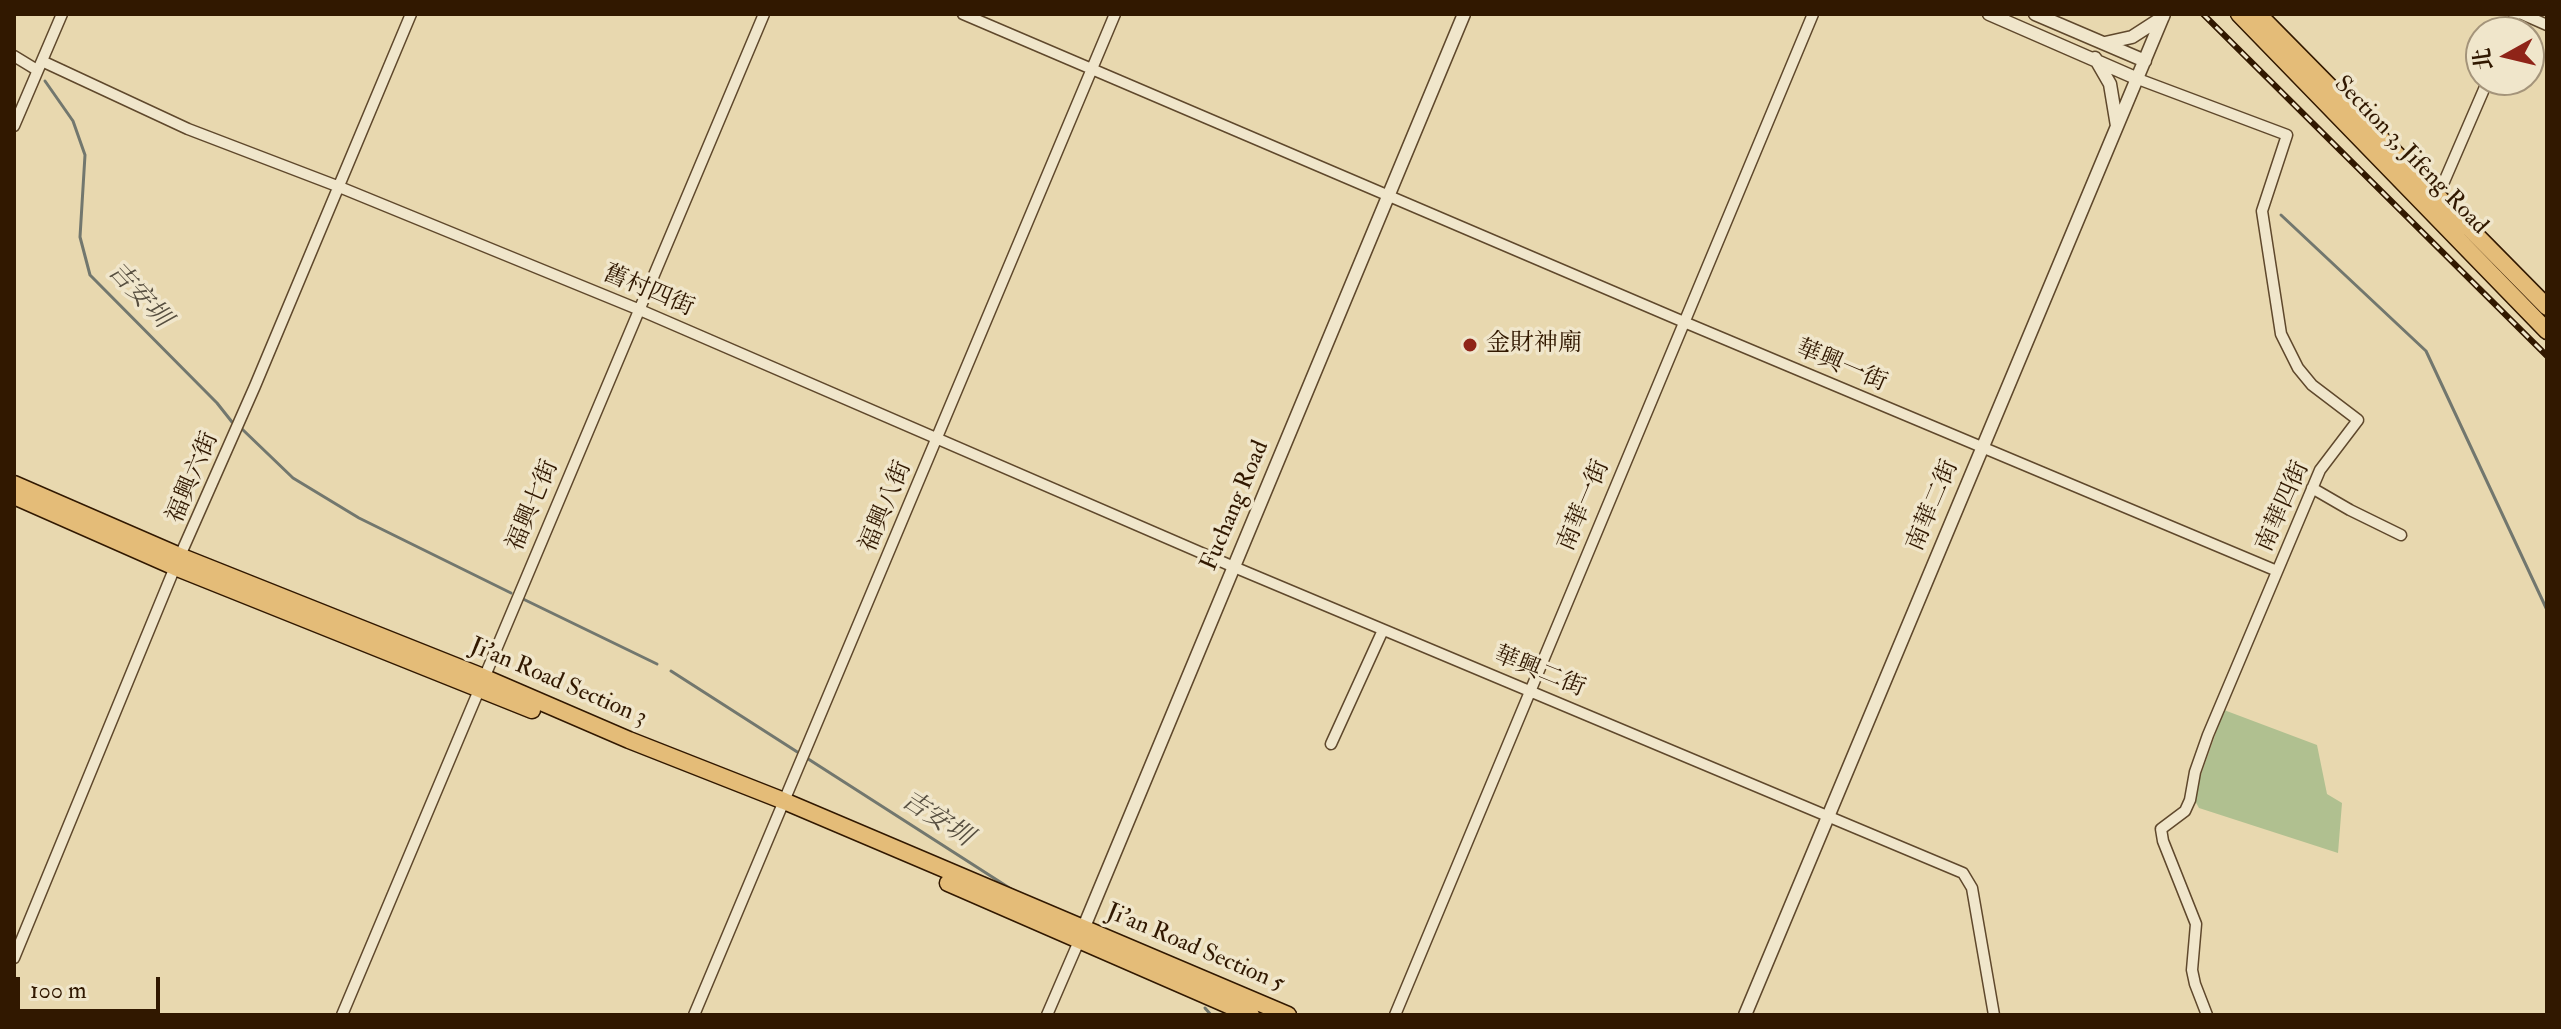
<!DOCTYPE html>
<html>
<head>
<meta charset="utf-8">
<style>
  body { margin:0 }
  #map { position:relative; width:2561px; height:1029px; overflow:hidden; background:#e8d8af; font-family:"IM FELL Double Pica","Noto Serif TC",serif }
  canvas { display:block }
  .frame { position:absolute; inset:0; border:16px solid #311800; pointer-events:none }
  .north { position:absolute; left:2465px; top:16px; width:80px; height:80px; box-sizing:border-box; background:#f0e6cb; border:2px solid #a4947a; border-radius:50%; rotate:262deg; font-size:22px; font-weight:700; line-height:32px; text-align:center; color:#311800 }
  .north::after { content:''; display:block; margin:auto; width:28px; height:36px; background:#8f2418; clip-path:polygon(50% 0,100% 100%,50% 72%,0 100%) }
  .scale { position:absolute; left:16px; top:977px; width:144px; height:36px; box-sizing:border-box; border:4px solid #311800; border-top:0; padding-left:10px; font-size:24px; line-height:28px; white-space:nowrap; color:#311800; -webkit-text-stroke:6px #f0e6cb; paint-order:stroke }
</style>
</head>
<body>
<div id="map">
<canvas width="2561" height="1029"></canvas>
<div class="frame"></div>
<div class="north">北</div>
<div class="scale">100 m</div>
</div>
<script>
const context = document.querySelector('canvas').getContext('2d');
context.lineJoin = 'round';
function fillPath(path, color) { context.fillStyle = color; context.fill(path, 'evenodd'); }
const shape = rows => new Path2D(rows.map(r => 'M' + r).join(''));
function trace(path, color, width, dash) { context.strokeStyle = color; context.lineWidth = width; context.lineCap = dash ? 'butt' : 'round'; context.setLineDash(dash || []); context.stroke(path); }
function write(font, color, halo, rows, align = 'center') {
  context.font = font + ' "IM FELL Double Pica","Noto Serif TC",serif'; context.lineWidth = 7; context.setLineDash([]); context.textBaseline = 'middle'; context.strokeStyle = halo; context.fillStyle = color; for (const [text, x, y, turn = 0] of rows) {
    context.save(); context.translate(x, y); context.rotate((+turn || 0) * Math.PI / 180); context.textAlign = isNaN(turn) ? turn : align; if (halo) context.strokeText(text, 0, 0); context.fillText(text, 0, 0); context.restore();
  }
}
fillPath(shape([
  [2224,710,2317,745,2327,794,2342,803,2338,853,2199,808,2193,797]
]), '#b0c090');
trace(shape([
  [45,81,73,121,85,155,80,237,90,275,217,403,232,422],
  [2281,215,2426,351,2547,610],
  [242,429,293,478,359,518,511,593],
  [521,598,657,664],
  [671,671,1011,889],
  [1205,1008,1211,1015]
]), '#72776e', 3);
const minor = shape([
  [963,14,1684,322,2277,571],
  [2522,14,2547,25],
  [2508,32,2516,14],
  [14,56,37,70],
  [44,62,188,129,337,186,640,310,1234,567,1963,873,1972,888,1994,1015],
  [2138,79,2287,135,2262,211,2281,334,2298,368,2312,385,2358,420,2320,470,2208,735,2195,772,2190,800,2185,811,2161,829,2163,841,2196,924,2192,970,2195,984,2207,1015],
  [14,126,62,14],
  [2437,198,2488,80],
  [2312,488,2350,510,2401,535],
  [1331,744,1383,630],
  [14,958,175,567,255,386,411,14],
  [342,1015,764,14],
  [694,1015,1115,14],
  [1047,1015,1079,941],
  [1395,1015,1813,14]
]);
const tertiary = shape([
  [1989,14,2138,79],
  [2035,14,2145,61],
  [2105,43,2132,37,2163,17],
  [2095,58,2110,84,2117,126],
  [1081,934,1464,14],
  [1745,1015,2164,14]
]);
const primary = shape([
  [2239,14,2547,331],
  [2258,14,2547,307],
  [14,484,182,557,483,677,629,740,784,801,1288,1015],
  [14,496,175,567,532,710],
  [948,883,1251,1015]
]);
trace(minor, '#5f482c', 13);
trace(tertiary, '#5f482c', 15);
trace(primary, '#311800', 19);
trace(minor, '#f0e6cb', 10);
trace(tertiary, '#f0e6cb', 12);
trace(primary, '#e4bc78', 16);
const rail = shape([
  [2203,14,2547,356]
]);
trace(rail, '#311800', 6);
trace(rail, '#f0e6cb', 3, [9]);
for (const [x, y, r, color] of [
  [1470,345,8,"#8f2418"]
]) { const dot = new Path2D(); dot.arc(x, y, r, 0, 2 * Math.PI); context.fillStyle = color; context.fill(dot); trace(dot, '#f0e6cb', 3); }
write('24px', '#311800', '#f0e6cb', [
  ["Section 3, Jifeng Road",2410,156,46],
  ["舊村四街",648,292,23],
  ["華興一街",1841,367,23],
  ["福興六街",194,478,-67],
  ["福興七街",534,506,-67],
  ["Fuchang Road",1236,506,-67],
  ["南華一街",1585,506,-67],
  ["南華二街",1934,506,-67],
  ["福興八街",887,507,-67],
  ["南華四街",2284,507,-66],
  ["華興二街",1539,673,22],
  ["Ji’an Road Section 3",558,683,23],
  ["Ji’an Road Section 5",1195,949,23]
]);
write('24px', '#311800', '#f0e6cb', [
  ["金財神廟",1486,345]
], 'left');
write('italic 26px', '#574f40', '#f0e6cb', [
  ["吉安圳",138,296,47],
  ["吉安圳",936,820,33]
]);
</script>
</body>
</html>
